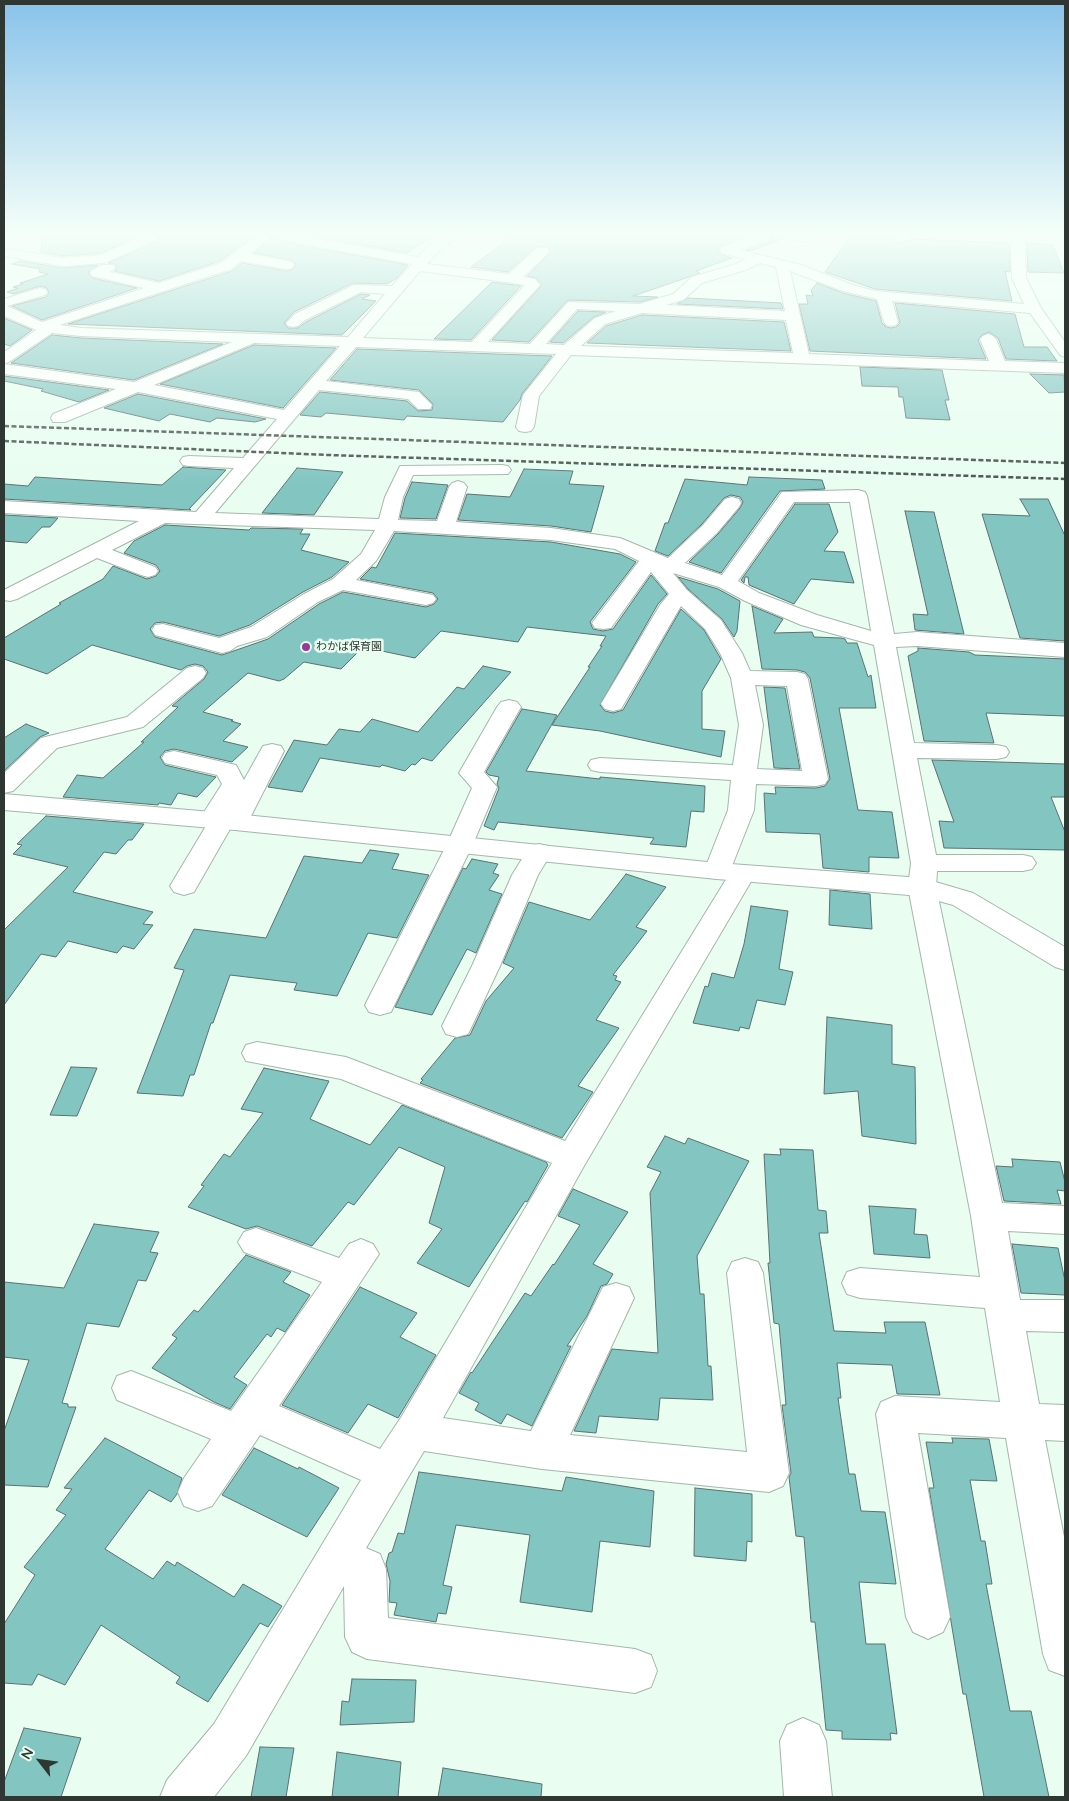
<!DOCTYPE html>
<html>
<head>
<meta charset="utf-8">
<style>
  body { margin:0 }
  #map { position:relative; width:1069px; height:1801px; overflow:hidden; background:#e9fef1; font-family:Quicksand,sans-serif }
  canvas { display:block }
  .frame { position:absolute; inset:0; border:5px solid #2f3732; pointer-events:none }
  .north { position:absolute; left:15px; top:1736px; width:50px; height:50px; -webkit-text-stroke:4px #e9fef1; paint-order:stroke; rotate:300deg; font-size:14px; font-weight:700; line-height:20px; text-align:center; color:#2f3732 }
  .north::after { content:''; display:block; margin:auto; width:18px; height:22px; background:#2f3732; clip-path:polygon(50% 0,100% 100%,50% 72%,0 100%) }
</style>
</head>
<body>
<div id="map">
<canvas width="1069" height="1801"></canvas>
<div class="frame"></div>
<div class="north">N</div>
</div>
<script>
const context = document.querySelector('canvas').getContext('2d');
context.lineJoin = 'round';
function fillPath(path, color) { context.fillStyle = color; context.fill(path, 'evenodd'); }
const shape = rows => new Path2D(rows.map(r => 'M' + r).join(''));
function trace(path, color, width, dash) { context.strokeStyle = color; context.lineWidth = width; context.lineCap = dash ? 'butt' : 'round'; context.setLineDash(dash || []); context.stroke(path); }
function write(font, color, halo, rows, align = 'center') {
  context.font = font + ' Quicksand,"Noto Sans JP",sans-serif'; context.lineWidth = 5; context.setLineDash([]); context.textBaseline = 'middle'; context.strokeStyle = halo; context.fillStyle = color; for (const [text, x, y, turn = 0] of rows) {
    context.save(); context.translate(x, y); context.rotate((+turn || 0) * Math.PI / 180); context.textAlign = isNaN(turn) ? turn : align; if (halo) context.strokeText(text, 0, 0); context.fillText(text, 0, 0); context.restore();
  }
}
const building = shape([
  [42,236,138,236,101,253,63,256,41,252,42,236],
  [160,236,254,236,220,261,159,281,114,271,117,268,115,264,108,263,158,241,160,236],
  [273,236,283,242,408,265,397,278,387,284,353,283,294,312,284,323,288,328,298,328,306,322,361,294,370,295,362,299,376,301,342,335,68,324,232,271,242,263,287,271,292,270,296,264,292,260,254,253,273,236],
  [313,236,433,236,407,253,313,236],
  [513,236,748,236,720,246,718,249,720,254,732,258,696,271,700,273,689,277,633,296,658,297,640,302,568,300,529,342,492,340,541,286,536,278,527,276,551,252,547,246,536,247,508,272,471,267,513,236],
  [773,236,783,236,784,238,751,251,746,250,771,241,773,236],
  [851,236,892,236,892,242,899,244,911,239,1010,243,1010,272,1005,271,1012,301,875,289,825,272,851,236],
  [1027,243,1053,245,1064,273,1028,272,1027,243],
  [20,261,63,268,98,265,88,272,92,278,137,288,42,320,12,306,46,297,49,293,47,288,40,286,14,294,7,292,18,288,13,287,23,284,20,283,48,274,39,272,40,269,12,264,20,261],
  [492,282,521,286,471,340,434,339,492,282],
  [817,283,843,293,876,301,882,323,886,327,891,328,896,327,900,323,895,303,1015,314,1024,347,1047,347,1057,361,1006,359,998,338,989,332,982,335,978,340,986,359,810,351,799,304,808,304,806,295,813,296,811,290,817,283],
  [688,298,781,303,783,309,677,304,688,298],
  [578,311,606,312,594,317,563,343,550,342,578,311],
  [642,315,784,322,791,351,587,343,606,326,642,315],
  [6,319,32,330,10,346,4,344,4,320,6,319],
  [52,335,81,338,223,344,134,380,11,363,52,335],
  [254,345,336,348,283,408,160,384,254,345],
  [357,349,552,356,522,394,520,400,503,422,407,416,404,420,326,413,321,417,300,415,320,392,407,401,418,411,432,410,433,404,419,390,330,380,357,349],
  [860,367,942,370,949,400,945,400,950,420,906,418,903,397,899,397,898,387,862,386,860,367],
  [1030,374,1064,375,1065,392,1049,393,1030,374],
  [4,376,109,390,79,402,41,391,43,389,4,381,4,376],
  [138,394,266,419,255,422,217,418,210,422,170,414,159,421,104,408,138,394],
  [183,467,226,470,189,509,191,510,4,499,4,484,28,486,35,477,162,485,183,467],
  [297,468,343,472,314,515,262,513,297,468],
  [524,469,573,471,569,484,604,486,591,532,551,526,458,520,467,494,510,497,524,469],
  [749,477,822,480,825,489,780,491,721,573,689,562,718,534,740,508,743,502,740,497,731,495,724,498,702,524,668,556,655,551,665,523,668,523,685,479,747,485,749,477],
  [412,482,448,485,436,519,400,518,405,498,412,482],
  [1020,499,1048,499,1065,536,1065,641,1020,638,982,514,1030,516,1020,499],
  [795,504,829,504,838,532,824,551,844,552,854,583,811,579,794,604,749,585,748,577,745,577,744,583,741,580,795,504],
  [905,511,934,512,964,634,915,630,913,614,928,615,905,511],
  [4,515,58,518,50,527,42,527,27,543,4,541,4,515],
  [165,525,249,530,251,528,303,529,300,534,310,534,301,550,349,562,332,577,303,592,250,625,219,636,163,622,155,623,150,629,155,637,222,655,268,639,319,604,343,592,426,607,434,604,438,599,433,593,360,579,372,567,376,568,395,533,551,542,620,554,636,562,590,622,593,629,603,631,613,629,651,575,667,594,658,604,600,705,605,711,613,713,623,710,681,609,704,630,721,659,702,691,702,729,725,731,721,757,600,731,552,725,590,667,588,667,602,646,600,646,606,636,527,627,518,642,441,631,415,658,363,647,341,669,304,662,284,679,279,681,248,673,203,712,233,720,231,721,241,724,223,741,248,747,232,762,174,749,165,751,160,757,165,765,216,777,197,797,178,793,171,805,159,803,158,805,63,797,77,775,103,778,144,742,141,742,178,707,172,706,204,679,208,672,203,666,195,664,187,666,181,670,92,645,47,674,4,659,4,638,61,604,59,603,103,579,113,566,147,579,156,576,160,571,156,565,124,553,134,541,165,525],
  [678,577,718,589,740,601,737,631,734,637,722,619,688,589,678,577],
  [752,606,783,619,774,633,812,632,814,637,841,638,845,639,847,643,857,643,868,677,871,675,876,708,839,708,858,810,892,812,899,858,869,857,869,872,823,868,820,834,766,832,764,793,776,794,775,787,816,788,825,786,830,779,810,678,805,672,797,670,762,669,752,606],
  [918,648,969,652,975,655,1065,659,1065,716,986,713,994,743,924,741,908,656,918,651,918,648],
  [483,666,511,672,432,761,422,758,415,765,412,764,405,771,382,765,380,767,320,758,302,792,268,787,294,740,327,745,339,729,360,732,372,719,418,732,457,687,464,689,483,666],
  [764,687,785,688,800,769,774,768,764,687],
  [522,709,557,715,526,771,600,779,600,777,705,786,704,812,691,811,686,847,650,844,654,838,577,830,498,822,494,830,484,826,499,788,497,784,499,777,489,775,486,772,522,709],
  [26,724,49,733,40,737,4,771,4,738,26,724],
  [932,760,1065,764,1065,797,1051,797,1065,832,1065,850,944,848,939,821,954,822,932,760],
  [46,816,144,824,132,840,128,840,116,854,104,852,73,892,153,912,143,924,153,925,134,949,123,946,117,953,68,941,56,957,41,954,4,1005,4,930,68,867,13,854,22,845,17,844,46,816],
  [370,850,399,854,392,869,429,875,397,938,368,933,337,996,294,990,297,983,230,975,213,1023,211,1023,194,1075,190,1075,183,1096,137,1093,184,970,174,968,194,929,266,938,304,856,362,863,370,850],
  [472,859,498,864,493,873,499,875,489,890,502,894,476,953,467,949,432,1015,395,1007,463,868,466,869,472,859],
  [626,874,666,887,636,927,647,931,613,975,617,976,615,980,621,982,596,1020,619,1028,578,1086,593,1092,562,1138,420,1083,423,1080,421,1079,455,1038,470,1035,486,1001,514,968,503,963,529,902,590,920,626,874],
  [830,890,870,894,872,929,829,925,830,890],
  [751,906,788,911,779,969,793,972,785,1005,757,1000,749,1029,740,1027,739,1031,693,1023,705,986,708,987,712,973,734,978,744,944,751,906],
  [827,1017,892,1025,892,1064,915,1067,916,1144,862,1136,858,1091,824,1094,827,1017],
  [71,1067,97,1068,77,1116,50,1115,71,1067],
  [264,1068,329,1081,310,1119,370,1145,402,1105,546,1162,548,1165,527,1202,525,1201,469,1287,417,1263,442,1229,429,1223,445,1167,399,1147,354,1205,348,1202,312,1246,257,1226,246,1229,188,1207,204,1186,201,1185,224,1154,230,1157,263,1113,241,1109,264,1068],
  [665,1136,685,1144,688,1138,749,1161,697,1256,700,1294,704,1294,708,1366,711,1366,713,1400,660,1398,658,1420,599,1416,596,1433,574,1431,612,1349,658,1353,650,1193,661,1172,647,1167,665,1136],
  [780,1149,813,1150,818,1210,826,1211,828,1233,819,1233,834,1331,886,1333,884,1322,925,1322,940,1395,897,1394,892,1365,837,1363,841,1398,838,1398,849,1474,855,1474,861,1511,885,1512,891,1549,896,1584,859,1582,866,1644,885,1644,897,1734,890,1733,891,1740,842,1739,842,1731,826,1730,815,1622,811,1622,804,1537,796,1536,789,1477,791,1473,782,1405,786,1405,779,1324,774,1323,768,1263,770,1263,764,1154,781,1155,780,1149],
  [1012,1159,1060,1162,1065,1182,1065,1191,1057,1190,1061,1204,1004,1201,996,1166,1013,1167,1012,1159],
  [573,1189,628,1212,593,1264,613,1274,607,1284,601,1286,587,1316,567,1346,571,1346,532,1426,507,1414,501,1424,475,1410,479,1403,459,1393,471,1372,472,1373,525,1293,531,1296,553,1264,554,1265,580,1225,558,1216,573,1189],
  [869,1206,916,1209,914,1234,927,1235,930,1258,874,1254,869,1206],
  [94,1224,159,1232,150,1252,158,1253,146,1281,138,1280,119,1327,87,1323,62,1403,68,1404,68,1407,76,1407,48,1487,4,1485,4,1431,29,1360,4,1357,4,1282,64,1288,94,1224],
  [1012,1244,1058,1248,1065,1281,1065,1295,1021,1293,1012,1244],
  [246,1255,291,1272,283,1282,310,1295,285,1332,277,1328,271,1337,267,1334,234,1377,247,1385,230,1409,214,1402,152,1368,177,1338,172,1335,194,1310,198,1312,246,1255],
  [360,1287,417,1313,400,1337,436,1355,398,1418,368,1404,348,1433,282,1405,360,1287],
  [105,1438,182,1478,177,1494,171,1502,149,1490,105,1549,153,1579,167,1561,175,1566,177,1562,234,1597,243,1584,282,1606,268,1627,260,1623,208,1702,176,1683,180,1677,101,1625,65,1685,38,1674,32,1685,4,1683,4,1624,35,1575,24,1567,66,1515,56,1510,72,1489,64,1488,105,1438],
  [952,1438,989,1439,997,1481,970,1480,981,1541,985,1541,992,1584,986,1584,1010,1711,1031,1711,1049,1797,984,1797,966,1694,963,1694,929,1488,934,1488,926,1442,953,1443,952,1438],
  [254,1448,298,1469,299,1467,339,1488,307,1537,222,1495,254,1448],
  [419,1472,562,1491,566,1477,654,1491,650,1547,600,1541,592,1612,520,1602,530,1535,456,1525,443,1585,452,1587,446,1614,438,1613,436,1622,394,1615,397,1603,389,1602,390,1581,386,1564,389,1553,392,1552,398,1533,404,1534,419,1472],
  [695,1488,752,1494,752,1542,747,1541,746,1561,694,1556,695,1488],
  [352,1679,416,1680,414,1722,340,1725,342,1701,349,1702,352,1679],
  [24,1728,81,1738,61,1797,4,1797,4,1782,24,1728],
  [260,1747,294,1748,286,1797,251,1797,260,1747],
  [337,1752,401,1762,398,1797,332,1797,337,1752],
  [443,1768,542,1784,541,1797,438,1797,443,1768]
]);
fillPath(building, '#82c5c1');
trace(building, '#5a7270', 1);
const minor = shape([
  [142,236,158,236,157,239,104,263,63,266,4,256,4,250,8,249,63,258,101,255,142,236],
  [257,236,271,236,250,254,292,262,294,265,292,268,287,269,241,261,231,269,60,325,81,328,348,337,385,294,361,292,305,320,298,326,293,327,288,326,286,323,295,314,354,285,392,286,412,264,283,240,277,236,303,236,418,257,426,248,445,236,459,236,436,254,427,264,509,274,537,248,547,248,549,251,547,254,523,277,535,279,540,285,488,342,530,344,568,302,640,304,673,294,692,277,736,264,746,259,722,253,720,250,722,247,753,236,771,236,770,239,740,250,801,265,853,285,875,291,1024,304,1012,278,1011,246,1014,236,1026,236,1025,246,1026,278,1041,308,1065,342,1065,357,1060,355,1030,313,892,301,898,322,896,325,891,326,886,325,884,322,877,299,843,291,790,271,809,354,989,361,980,339,983,336,988,334,993,336,996,339,1005,361,1065,363,1065,373,571,355,539,396,534,427,531,431,525,432,519,431,516,427,523,395,556,354,356,347,326,381,419,392,432,405,430,409,418,409,408,399,319,390,215,513,379,519,385,497,400,466,502,465,508,466,511,470,508,474,413,475,403,497,398,520,437,521,449,487,452,483,458,481,464,483,467,487,456,522,551,528,620,538,668,558,703,525,725,499,732,497,739,499,741,503,739,507,717,533,685,563,722,575,782,492,858,490,865,492,867,496,894,634,917,632,1065,643,1065,657,917,646,896,647,914,743,997,745,1006,747,1009,752,1006,757,997,759,917,758,936,855,1023,855,1032,857,1036,863,1032,869,1023,871,937,871,936,887,1002,1203,1065,1206,1065,1234,1008,1231,1020,1300,1065,1300,1065,1332,1026,1331,1039,1404,1065,1405,1065,1441,1045,1440,1065,1542,1065,1676,1049,1670,1043,1654,1006,1438,918,1433,950,1617,943,1632,928,1639,913,1632,906,1617,876,1414,881,1402,895,1396,1000,1402,985,1308,860,1298,847,1294,842,1283,847,1272,860,1268,980,1277,971,1216,908,887,911,863,874,645,801,625,745,601,719,587,673,573,687,590,721,620,742,653,750,671,797,672,805,674,808,679,828,779,825,784,816,786,756,784,754,810,730,871,726,877,717,879,708,877,704,871,728,810,731,780,600,772,591,770,588,765,591,760,600,758,733,765,739,725,731,678,720,653,705,629,681,606,621,709,613,711,605,709,601,704,660,605,669,594,651,572,611,628,603,629,595,628,592,623,639,561,615,549,551,540,394,531,376,561,356,580,433,595,436,599,433,603,426,605,343,590,318,602,267,637,237,646,230,651,222,653,155,635,152,630,155,625,163,624,219,638,251,627,304,594,333,579,361,554,375,530,165,523,112,550,155,567,158,571,155,575,148,577,141,575,97,558,17,599,10,601,4,600,4,590,139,521,4,513,4,501,196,512,234,468,189,466,183,465,180,461,183,457,189,456,243,458,277,419,138,392,65,422,53,422,51,418,53,414,116,389,4,374,4,364,134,382,232,342,81,336,52,333,9,362,4,364,4,352,36,330,4,316,4,299,40,288,45,289,47,292,45,295,7,306,42,322,144,288,92,276,90,273,92,270,103,265,113,265,115,268,110,272,159,283,221,263,257,236],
  [760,263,776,267,785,311,666,305,683,300,702,283,746,270,760,263],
  [420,271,507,282,525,285,472,342,363,338,420,271],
  [577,309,616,311,595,318,564,345,546,344,577,309],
  [642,313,786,320,793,353,581,346,605,324,642,313],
  [254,343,340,346,284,410,154,385,254,343],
  [794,502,850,502,871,631,817,615,759,593,738,581,794,502],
  [755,685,787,686,802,771,757,769,763,725,755,685],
  [791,236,810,236,811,238,805,242,792,239,791,236],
  [894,236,910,236,909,239,899,242,894,241,893,238,894,236],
  [195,666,203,668,206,673,203,678,143,727,57,748,13,791,4,793,4,773,41,738,127,717,187,668,195,666],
  [509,700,517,702,521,707,484,772,497,787,473,844,391,1012,380,1015,369,1012,365,1005,447,844,472,788,459,773,497,707,501,702,509,700],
  [272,744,281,746,284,751,248,822,244,827,230,829,194,892,184,895,174,892,170,886,206,826,203,825,199,820,222,784,217,775,165,763,162,758,165,753,174,751,236,765,244,780,263,746,272,744],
  [539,844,548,846,552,852,538,875,500,966,472,1026,468,1034,457,1037,446,1034,442,1026,472,966,512,875,530,846,539,844],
  [743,865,753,867,756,873,584,1166,443,1418,531,1431,603,1287,616,1283,629,1287,634,1298,570,1435,747,1452,727,1273,732,1262,745,1258,758,1262,763,1273,789,1473,783,1486,769,1492,542,1469,424,1451,366,1548,380,1554,386,1569,388,1618,635,1649,651,1655,657,1671,651,1687,635,1693,367,1659,352,1652,345,1637,344,1586,246,1756,214,1797,160,1797,167,1780,214,1724,361,1480,260,1435,212,1506,198,1511,184,1506,178,1492,184,1478,211,1439,117,1400,112,1388,117,1376,131,1371,231,1411,322,1282,244,1252,238,1242,244,1232,256,1228,339,1258,349,1244,361,1239,373,1244,379,1254,279,1406,380,1449,400,1419,552,1163,341,1079,246,1061,242,1053,246,1045,257,1042,346,1057,565,1141,730,873,733,867,743,865],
  [803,1718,819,1725,826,1741,832,1797,784,1797,780,1741,787,1725,803,1718]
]);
const tertiary = shape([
  [4,794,235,814,717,863,922,878,973,893,1065,947,1065,970,1055,967,953,905,921,896,717,879,235,830,4,810,4,794]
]);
trace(minor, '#a3b7ab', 2);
trace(tertiary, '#a3b7ab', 2);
fillPath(minor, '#fff');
fillPath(tertiary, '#fff');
trace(shape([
  [4,426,1065,463],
  [4,441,328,455,1065,479]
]), '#49534d', 2.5, [5, 2.5]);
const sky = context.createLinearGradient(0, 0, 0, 488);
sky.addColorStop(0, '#89c2ea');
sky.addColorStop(0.48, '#f5fff9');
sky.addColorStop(1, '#f5fff900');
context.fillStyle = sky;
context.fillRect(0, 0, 1069, 488);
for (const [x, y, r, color] of [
  [306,647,5,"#9739a1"]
]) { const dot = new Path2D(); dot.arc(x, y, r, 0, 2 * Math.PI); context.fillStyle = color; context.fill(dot); trace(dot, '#e9fef1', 2); }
write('11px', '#2f3732', '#e9fef1', [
  ["わかば保育園",316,647]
], 'left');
</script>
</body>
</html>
